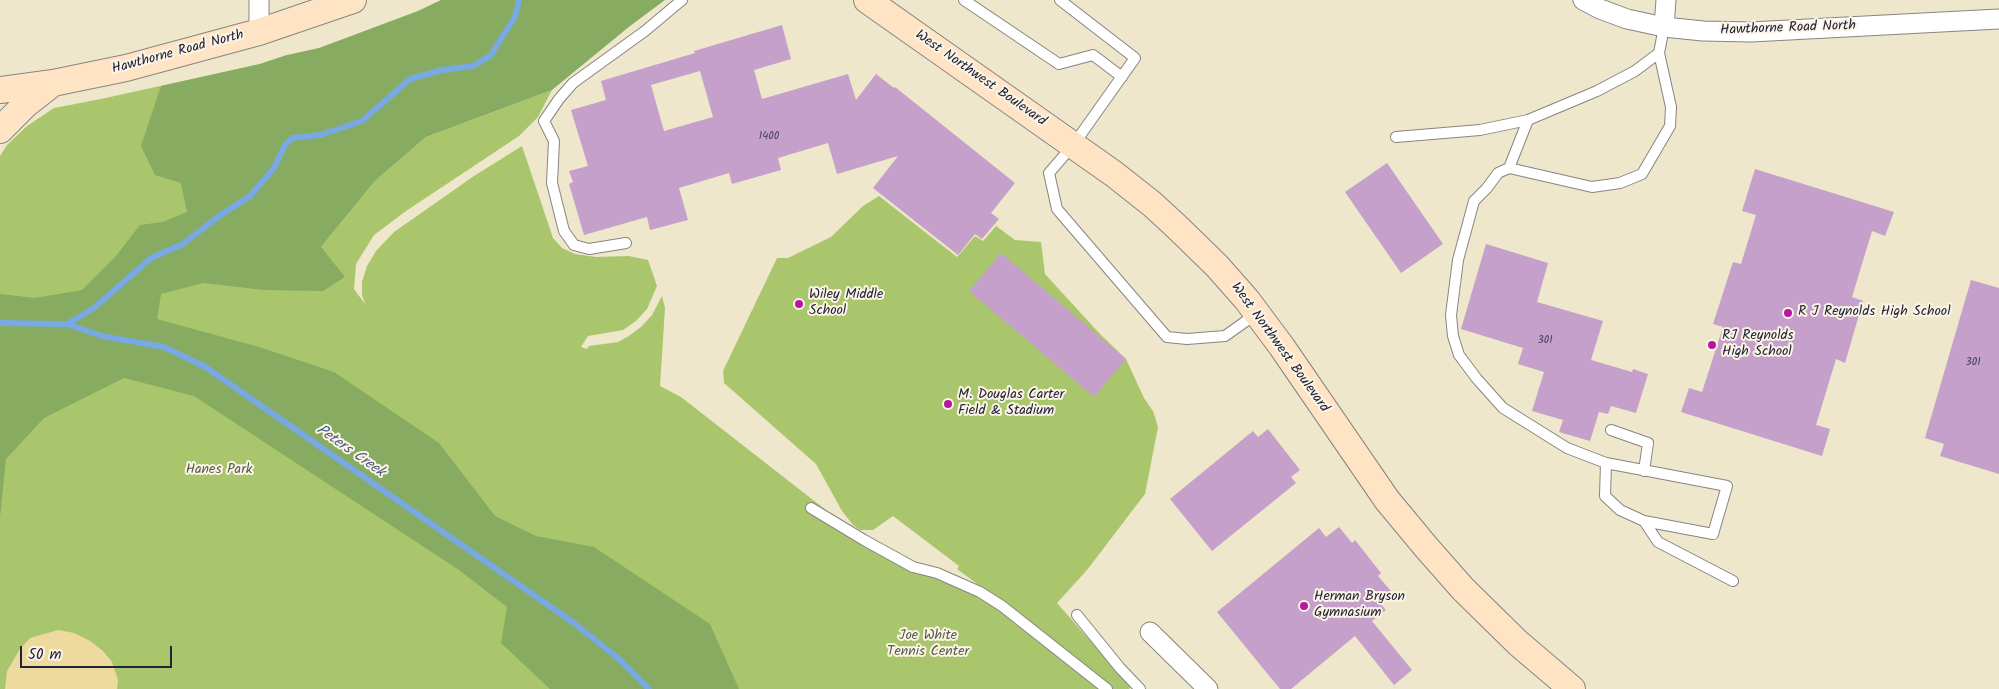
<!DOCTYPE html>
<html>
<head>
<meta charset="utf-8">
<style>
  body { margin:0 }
  #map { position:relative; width:1999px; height:689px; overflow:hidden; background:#eee7cb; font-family:Kalam,sans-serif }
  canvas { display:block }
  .scale { position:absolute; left:20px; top:646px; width:152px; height:22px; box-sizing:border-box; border:2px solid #22223b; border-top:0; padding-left:6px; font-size:15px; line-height:18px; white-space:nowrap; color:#22223b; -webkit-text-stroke:4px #fcf5e5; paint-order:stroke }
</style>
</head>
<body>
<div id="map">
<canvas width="1999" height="689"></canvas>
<div class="scale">50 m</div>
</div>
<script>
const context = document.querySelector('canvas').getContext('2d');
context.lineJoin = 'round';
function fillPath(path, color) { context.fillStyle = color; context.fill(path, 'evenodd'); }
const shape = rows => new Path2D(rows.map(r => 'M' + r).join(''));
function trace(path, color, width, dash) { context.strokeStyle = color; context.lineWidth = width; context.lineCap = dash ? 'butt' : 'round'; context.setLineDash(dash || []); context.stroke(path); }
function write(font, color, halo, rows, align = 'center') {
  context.font = font + ' Kalam,sans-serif'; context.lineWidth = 4; context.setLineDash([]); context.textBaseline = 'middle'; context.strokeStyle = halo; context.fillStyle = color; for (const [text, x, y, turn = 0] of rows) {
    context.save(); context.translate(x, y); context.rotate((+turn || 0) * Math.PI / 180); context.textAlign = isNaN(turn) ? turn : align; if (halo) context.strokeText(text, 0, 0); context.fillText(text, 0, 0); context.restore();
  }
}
fillPath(shape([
  [287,55,321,247,375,181,426,137,552,90,538,117,519,136,406,211,374,235,356,264,354,289,365,304,362,295,362,282,367,266,376,251,394,232,474,176,522,146,553,238,562,248,575,254,596,257,629,256,648,260,657,286,647,309,636,321,623,330,588,336,581,347,587,349,589,346,618,342,629,336,642,326,652,315,662,296,665,308,660,386,681,397,840,521,908,559,988,592,957,569,959,566,893,516,873,530,860,530,853,525,842,511,816,464,724,383,723,371,777,258,788,258,831,237,863,206,879,196,957,257,975,236,983,241,996,226,1015,240,1041,242,1045,274,1100,334,1126,359,1144,398,1153,411,1158,427,1145,494,1087,570,1057,603,1131,687,1129,689,0,689,0,156,7,145,27,126,54,108,101,99,260,64]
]), '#aac66d');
fillPath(shape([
  [441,0,665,0,630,26,552,90,426,137,375,181,321,247,345,277,323,291,264,290,203,283,161,294,157,319,259,347,334,372,439,443,495,516,536,536,594,547,710,624,739,689,550,689,501,643,507,607,459,570,194,396,124,378,44,418,6,459,0,517,0,294,35,298,82,290,116,256,140,225,163,222,187,212,181,183,155,175,141,146,161,86,260,64,287,55,319,48,418,11]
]), '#87ab60');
fillPath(shape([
  [58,630,74,633,90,641,103,651,112,662,118,680,117,689,5,689,7,671,20,649,30,638]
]), '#eeda9e');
trace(shape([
  [0,323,67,324,102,336,164,347,204,366,574,623,619,659,649,689],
  [67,324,94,308,151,258,183,244,219,216,250,196,274,168,285,145,292,138,320,135,362,121,410,79,442,70,473,66,490,56,515,17,519,0]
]), '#78a9e3', 6);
fillPath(shape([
  [782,25,791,59,754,70,762,99,848,74,856,100,876,74,894,88,895,87,1015,183,991,213,999,219,982,239,975,234,958,255,873,188,898,156,837,174,828,143,778,158,781,170,732,184,729,173,679,188,688,220,650,230,647,217,584,235,569,184,573,182,569,171,588,166,571,110,606,100,601,81,695,53,694,51],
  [700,71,713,117,664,131,651,85],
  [1387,163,1443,244,1401,273,1345,192],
  [1755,169,1894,212,1885,236,1872,231,1852,297,1863,301,1845,363,1836,359,1816,425,1830,429,1822,456,1681,412,1689,388,1702,392,1723,327,1713,324,1733,262,1741,264,1756,215,1742,211],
  [1486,244,1548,263,1537,302,1603,321,1591,360,1632,372,1633,369,1648,374,1636,413,1611,406,1608,414,1599,412,1590,441,1559,432,1563,420,1532,411,1544,372,1518,364,1523,348,1461,329],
  [1001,253,1126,359,1094,397,969,291],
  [1971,280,1999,288,1999,474,1940,456,1944,444,1925,438],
  [1268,429,1300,470,1291,477,1296,483,1212,551,1170,499,1253,431,1258,437],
  [1339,527,1352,543,1355,540,1381,573,1378,576,1391,591,1378,601,1386,610,1372,621,1412,670,1394,685,1355,636,1291,689,1280,689,1217,612,1319,528,1326,537]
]), '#c4a0ca');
const lane = shape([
  [964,0,1059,64,1093,55,1122,77],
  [1060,0,1135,58,1074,144,1049,173,1057,209,1167,337,1187,339,1225,336,1256,314],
  [1396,137,1480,130,1528,120,1597,91,1635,71,1659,53],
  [1509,168,1528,120],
  [626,243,589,249,574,245,564,231,552,183,554,141,544,121,559,99,573,83,645,31,682,0],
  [1611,430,1648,443,1644,471],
  [1606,463,1605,496,1620,510,1644,521,1713,534,1727,486,1606,463,1567,448,1503,408,1477,379,1459,355,1453,336,1451,315,1458,260,1474,201,1487,188,1498,173,1509,168,1592,187,1620,183,1642,174,1670,126,1671,107,1659,53,1664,27],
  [811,508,864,540,913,567,937,573,980,592,1002,606,1107,689],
  [1644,521,1658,542,1733,581],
  [1077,615,1120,668,1140,689]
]);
const street = shape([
  [259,0,259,32],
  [1583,0,1600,9,1627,19,1664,27,1703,31,1751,32,1999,19],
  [1664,27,1666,0],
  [1150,632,1208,689]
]);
const secondary = shape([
  [867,0,1114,174,1152,204,1177,227,1217,266,1247,300,1282,347,1387,500,1426,547,1463,589,1518,643,1572,689],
  [0,90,53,83,126,68,259,32,353,0],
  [0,130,25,105,53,83]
]);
trace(lane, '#888483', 12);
trace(street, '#888483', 21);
trace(secondary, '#888483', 28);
trace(lane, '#fff', 10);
trace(street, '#fff', 19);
trace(secondary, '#fee4c5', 26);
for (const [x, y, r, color] of [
  [799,304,5,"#b5179e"],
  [1788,313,5,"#b5179e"],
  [1712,345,5,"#b5179e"],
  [948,404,5,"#b5179e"],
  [1304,606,5,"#b5179e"]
]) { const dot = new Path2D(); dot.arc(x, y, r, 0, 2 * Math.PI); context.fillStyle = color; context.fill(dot); trace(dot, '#fcf5e5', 2); }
write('11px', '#4a425f', null, [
  ["1400",769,137],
  ["301",1545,341],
  ["301",1973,363]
]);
write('14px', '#22223b', '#fcf5e5', [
  ["Hawthorne Road North",1788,29,-2],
  ["Hawthorne Road North",178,53,-15],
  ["West Northwest Boulevard",980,79,35],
  ["West Northwest Boulevard",1279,348,54]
]);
write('14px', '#22223b', '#fcf5e5', [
  ["Wiley Middle",809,296],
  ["School",809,312],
  ["R J Reynolds High School",1798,313],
  ["RJ Reynolds",1722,337],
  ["High School",1722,353],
  ["M. Douglas Carter",958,396],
  ["Field & Stadium",958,412],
  ["Herman Bryson",1314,598],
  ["Gymnasium",1314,614]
], 'left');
write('14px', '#525b4c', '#fcf5e5', [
  ["Hanes Park",219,471],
  ["Joe White",928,637],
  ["Tennis Center",928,653]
]);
write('italic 15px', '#44587e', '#fcf5e5', [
  ["Peters Creek",350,452,35]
]);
</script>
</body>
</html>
